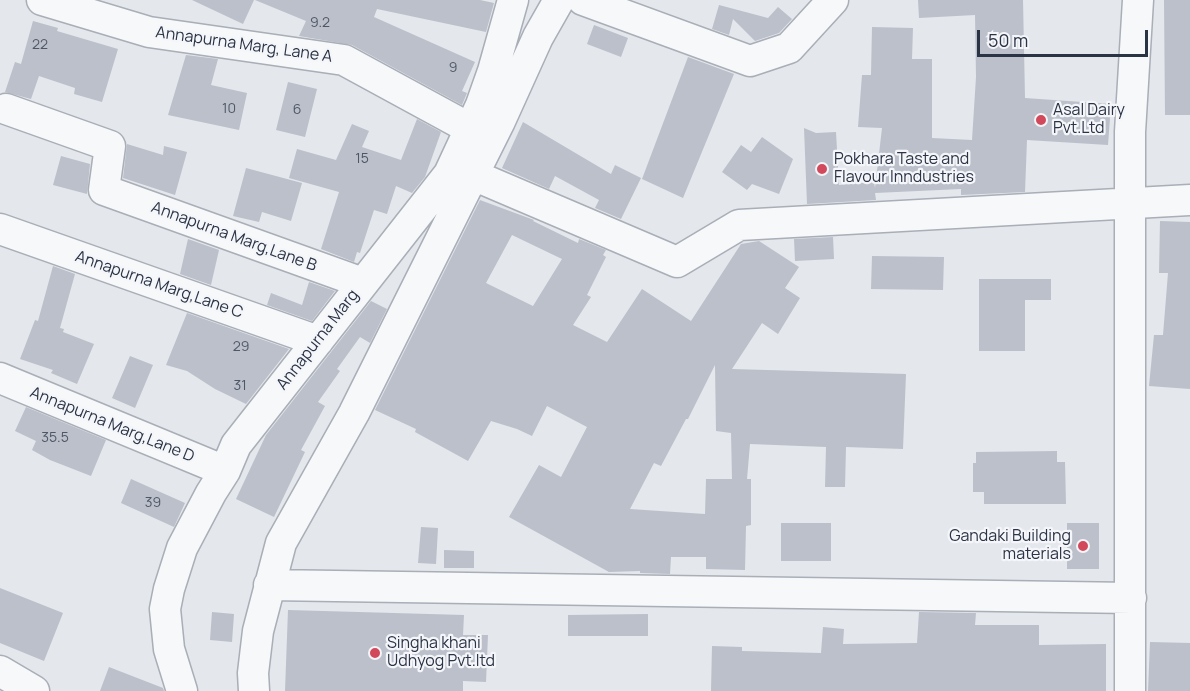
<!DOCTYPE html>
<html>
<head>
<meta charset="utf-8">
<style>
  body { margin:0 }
  #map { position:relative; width:1190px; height:691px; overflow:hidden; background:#e4e7ec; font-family:Manrope,sans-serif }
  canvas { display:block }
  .scale { position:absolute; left:977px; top:30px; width:171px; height:27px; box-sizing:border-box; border:3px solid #2b3445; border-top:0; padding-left:8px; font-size:18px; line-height:21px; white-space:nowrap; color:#2b3445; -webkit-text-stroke:4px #f4f6f9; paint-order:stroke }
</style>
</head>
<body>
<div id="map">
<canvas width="1190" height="691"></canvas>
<div class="scale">50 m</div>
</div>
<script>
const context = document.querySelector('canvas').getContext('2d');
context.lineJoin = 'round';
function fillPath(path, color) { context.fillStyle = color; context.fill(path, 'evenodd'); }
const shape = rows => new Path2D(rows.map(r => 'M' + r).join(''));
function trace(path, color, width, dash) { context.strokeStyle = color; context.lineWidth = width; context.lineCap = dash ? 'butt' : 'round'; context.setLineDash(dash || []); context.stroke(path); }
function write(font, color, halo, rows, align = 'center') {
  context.font = font + ' Manrope,sans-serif'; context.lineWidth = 4.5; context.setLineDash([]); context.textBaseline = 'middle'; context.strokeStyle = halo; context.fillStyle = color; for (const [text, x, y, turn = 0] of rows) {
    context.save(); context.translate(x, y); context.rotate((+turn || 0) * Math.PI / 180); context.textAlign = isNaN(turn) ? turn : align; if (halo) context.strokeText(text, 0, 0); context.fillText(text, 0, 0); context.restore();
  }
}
fillPath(shape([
  [192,0,254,0,243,24],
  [255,0,480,0,494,3,486,32,377,9,374,17,475,62,462,91,467,93,462,105,352,45,299,36,306,21],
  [918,0,1023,0,1025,98,1111,104,1108,145,1027,140,1025,192,961,195,961,189,875,193,876,200,807,204,804,128,816,133,836,132,839,185,874,182,875,188,882,128,858,127,862,75,871,75,872,27,913,28,912,59,932,59,932,138,972,140,976,77,975,15,919,18],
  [1164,0,1190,0,1190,115,1165,115],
  [719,5,768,18,778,7,792,19,779,33,755,41,733,19,729,35,712,29],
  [33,21,58,28,57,31,118,49,102,102,74,94,75,88,39,76,31,99,5,92,15,62,21,64],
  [594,25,628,38,621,57,587,44],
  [186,55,218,59,211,85,247,93,239,130,168,115],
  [688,57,734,74,683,198,642,179],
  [288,82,317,89,305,137,276,130],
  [417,119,441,132,425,177,412,193,396,186,387,214,374,210,360,253,357,252,354,262,321,249,339,192,289,178,297,149,336,160,352,124,369,131,362,147,401,160],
  [523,122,611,174,615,165,641,178,621,219,595,208,599,200,555,176,549,189,502,168],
  [762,137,793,159,779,194,752,184,747,190,722,172,741,145,751,152],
  [127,144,163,155,164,146,187,152,175,195,123,178],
  [61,156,90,164,87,194,53,185],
  [246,168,302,183,291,221,262,212,259,222,233,216],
  [480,200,534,220,533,221,578,243,579,239,606,250,603,255,606,257,587,295,591,297,573,325,607,342,642,289,691,321,741,244,759,241,799,267,785,288,800,298,778,334,762,323,732,369,906,374,903,449,846,447,845,487,825,487,826,447,750,444,747,479,751,479,751,525,746,526,745,570,706,569,706,557,671,557,670,574,640,573,640,571,609,572,509,517,539,465,561,477,587,427,547,406,532,436,517,429,491,421,468,461,415,432,416,429,375,410],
  [512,235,562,259,533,306,486,283],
  [715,365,716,431,731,433,732,479,706,479,705,514,630,509,654,463,661,466,686,419,688,419],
  [1160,221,1190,222,1190,389,1149,386,1154,335,1163,335,1168,273,1159,273],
  [833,237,834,259,795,261,794,239],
  [188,239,219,250,211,285,180,274],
  [872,256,944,257,943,290,871,289],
  [53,266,75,274,60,328,64,329,63,332,94,344,77,384,51,373,53,370,20,359,35,320,38,321],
  [979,279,1051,279,1051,300,1025,300,1025,351,979,351],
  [309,282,335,291,312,321,267,305,271,293,302,305],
  [371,301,387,309,370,343,360,337,337,369,340,371,318,402,325,406,301,450,305,452,274,517,236,499,266,435],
  [187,313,289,349,246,404,215,389,187,371,166,365],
  [130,356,153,365,135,408,112,398],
  [26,407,106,440,91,476,50,460,32,450,36,441,15,431],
  [1057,451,1057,462,1065,462,1066,504,984,504,984,492,973,492,973,463,976,463,976,452],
  [131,479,185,503,174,527,121,503],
  [781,523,831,523,831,561,781,561],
  [1067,523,1099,523,1099,569,1067,569],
  [421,527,438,528,436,564,418,563],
  [444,550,474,551,474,568,444,568],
  [0,588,63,613,44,661,0,643],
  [288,610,464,615,463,635,488,635,486,682,463,681,463,691,285,691],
  [212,612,234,614,232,642,210,640],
  [919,612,976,613,975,625,1039,625,1039,645,1106,644,1106,691,711,691,712,646,742,647,742,651,821,653,823,627,844,629,843,644,917,643],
  [648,614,648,636,568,636,568,615],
  [1150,642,1190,643,1190,691,1148,691],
  [109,667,163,688,164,691,100,691]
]), '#bbc0ca');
const minor = shape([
  [42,0,149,32,344,60,469,128],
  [583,0,750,61,789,48,833,0],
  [6,109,110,146,104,190,363,283],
  [473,175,677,262,739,225,1190,200],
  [0,229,318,341],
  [0,378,225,471],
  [269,585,1131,598],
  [0,671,34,691],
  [182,691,169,649,165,609,169,589,182,548,211,493,225,471,236,445,449,174,481,105,493,71,513,0],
  [254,691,253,673,258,631,281,543,354,413,500,121,538,37,559,0],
  [1130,691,1130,132,1138,0]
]);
trace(minor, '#a9aeb7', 33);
trace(minor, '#f7f8fa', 30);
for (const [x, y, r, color] of [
  [1041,120,6,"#d1495b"],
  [822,169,6,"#d1495b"],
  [1083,546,6,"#d1495b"],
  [375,653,6,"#d1495b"]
]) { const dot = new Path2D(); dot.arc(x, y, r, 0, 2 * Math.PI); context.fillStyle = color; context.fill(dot); trace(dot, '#f4f6f9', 2); }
write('14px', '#4f5766', null, [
  ["9.2",320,23],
  ["22",40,45],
  ["9",453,68],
  ["10",229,109],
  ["6",297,110],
  ["15",362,159],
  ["29",241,347],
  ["31",240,386],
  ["35.5",55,438],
  ["39",153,503]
]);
write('16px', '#2b3445', '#f4f6f9', [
  ["Annapurna Marg, Lane A",244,45,8],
  ["Annapurna Marg,Lane B",234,237,20],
  ["Annapurna Marg,Lane C",159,285,19],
  ["Annapurna Marg",318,340,-52],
  ["Annapurna Marg,Lane D",112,425,22]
]);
write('16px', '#2b3445', '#f4f6f9', [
  ["Asal Dairy",1053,111],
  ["Pvt.Ltd",1053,129],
  ["Pokhara Taste and",834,160],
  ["Flavour Inndustries",834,178],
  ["Gandaki Building",1071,537,"right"],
  ["materials",1071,555,"right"],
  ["Singha khani",387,644],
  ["Udhyog Pvt.ltd",387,662]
], 'left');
</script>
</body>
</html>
